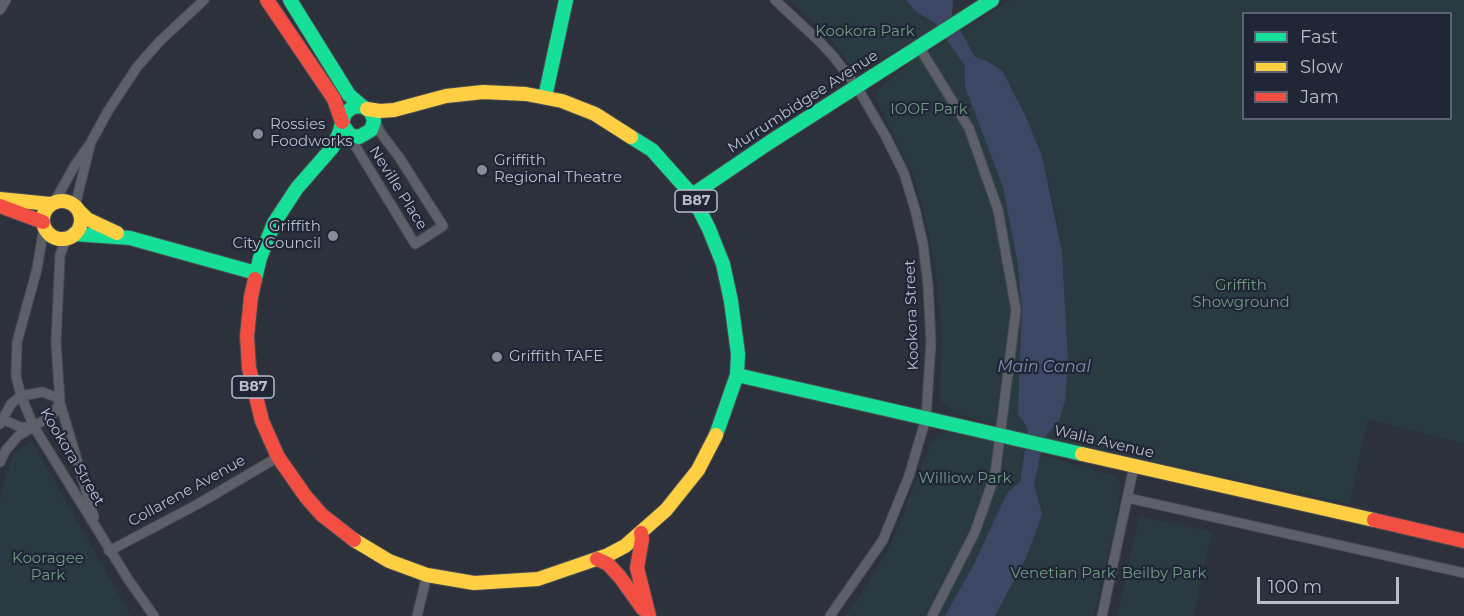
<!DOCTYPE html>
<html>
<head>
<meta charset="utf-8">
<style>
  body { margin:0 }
  #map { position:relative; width:1464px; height:616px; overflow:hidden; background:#2d313b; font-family:Montserrat,sans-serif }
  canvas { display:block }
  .legend { position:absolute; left:1242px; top:12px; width:210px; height:108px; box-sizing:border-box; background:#202636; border:2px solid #5d6272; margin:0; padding:8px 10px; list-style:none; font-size:18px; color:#b8bdcb }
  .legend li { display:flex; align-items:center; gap:12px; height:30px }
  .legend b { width:30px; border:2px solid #5d6272 }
  .scale { position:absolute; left:1257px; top:577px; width:142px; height:27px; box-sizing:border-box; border:3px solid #b8bdcb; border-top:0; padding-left:8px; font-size:18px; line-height:21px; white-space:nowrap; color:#b8bdcb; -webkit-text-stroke:4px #202636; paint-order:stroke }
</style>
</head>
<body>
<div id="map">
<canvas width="1464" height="616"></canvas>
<ul class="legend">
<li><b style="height:8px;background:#16e098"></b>Fast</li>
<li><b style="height:8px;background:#ffcf43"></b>Slow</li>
<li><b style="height:8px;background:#f24e42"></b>Jam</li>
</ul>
<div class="scale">100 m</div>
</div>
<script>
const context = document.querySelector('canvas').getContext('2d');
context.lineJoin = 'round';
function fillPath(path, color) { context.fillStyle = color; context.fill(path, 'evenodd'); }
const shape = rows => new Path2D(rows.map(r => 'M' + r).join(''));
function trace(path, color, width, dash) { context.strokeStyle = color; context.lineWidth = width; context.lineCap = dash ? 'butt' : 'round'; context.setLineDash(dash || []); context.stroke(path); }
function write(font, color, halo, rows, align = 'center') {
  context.font = font + ' Montserrat,sans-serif'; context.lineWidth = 4.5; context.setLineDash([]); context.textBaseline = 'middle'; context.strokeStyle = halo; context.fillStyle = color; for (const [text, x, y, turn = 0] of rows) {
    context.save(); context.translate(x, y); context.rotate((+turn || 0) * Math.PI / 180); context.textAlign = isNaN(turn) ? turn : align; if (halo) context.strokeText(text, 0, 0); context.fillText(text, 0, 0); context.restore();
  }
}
fillPath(shape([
  [790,0,906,0,915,11,933,21,937,27,862,70,856,70,850,65,833,42],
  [1010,0,1464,0,1464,444,1368,419,1349,504,1044,438,1050,431,1062,251,1056,214,1042,156,1026,117,1003,72,989,62,975,57,961,31],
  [1244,14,1450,14,1450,118,1244,118],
  [947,40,965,66,965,87,1003,187,1017,260,1022,308,1022,423,1028,430,1027,436,954,412,942,403,940,395,942,329,935,266,925,218,915,180,875,97,879,89,916,58],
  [948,432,1024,446,1020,483,1007,493,974,564,952,605,945,616,845,616,857,600,885,555,897,531,930,444,937,436],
  [32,442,131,616,0,616,0,498,13,453],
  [1040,455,1115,476,1121,484,1116,520,1094,616,995,616,1026,558,1040,521,1042,513,1034,485],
  [1139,516,1212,532,1193,616,1117,616]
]), '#2a3a41');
fillPath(shape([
  [906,0,953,0,952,15,975,57,989,62,1003,72,1026,117,1042,156,1062,251,1068,363,1065,401,1059,421,1044,438,1034,485,1042,513,1040,521,1026,558,995,616,945,616,974,564,1007,493,1020,482,1028,430,1018,413,1022,308,1017,260,1003,187,965,87,965,66,935,23,915,11]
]), '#3c4765');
const street = shape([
  [775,0,819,41,833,56,857,87,886,137,904,173,915,209,923,244,928,285,931,342,926,418,909,476,883,540,830,616],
  [0,10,6,0],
  [919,47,969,128,998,210,1016,310,995,475,975,532,932,616],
  [348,134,415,244,443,226,399,157,380,132,374,119],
  [55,201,75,165,90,144,108,111,137,67,160,41,204,0],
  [75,206,90,146],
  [44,227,37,269,17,342,16,376,21,396,34,427,128,579,154,616],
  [66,239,60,255,56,342,60,403,94,517],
  [0,418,20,427,31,427],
  [0,424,11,404,21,396,42,392,56,397,60,403,51,416,18,436,6,450,0,462],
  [1128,498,1464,573],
  [109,551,198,504,278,457],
  [417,616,427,575],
  [1102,616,1134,466]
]);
const fast = shape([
  [290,0,349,95,362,106],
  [545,97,566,0],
  [631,137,652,150,692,195,709,229,723,264,731,301,738,354,737,375,716,435],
  [692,195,770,142,992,0],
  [74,234,130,238,256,273],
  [255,279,260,258,274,223,297,188,332,148,339,134,345,113,353,107,362,106,371,112,374,121,371,130,359,137,350,135,342,124],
  [737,375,1082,454]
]);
const slow = shape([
  [367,109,380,111,394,110,446,96,483,92,526,94,562,101,595,114,631,137],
  [0,199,50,204],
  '43 220a19 19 0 1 1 38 0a19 19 0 1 1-38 0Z',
  [80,212,87,219,117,233],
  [1082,454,1374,520],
  [354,540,389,561,427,575,474,583,538,579,608,555,625,546,666,510,698,470,716,435]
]);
const jam = shape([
  [267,0,334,99,342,122],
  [0,206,43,222],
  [255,279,251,297,247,336,249,368,262,421,278,457,306,497,322,515,354,540],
  [1374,520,1464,541],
  [641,533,642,539,637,568,649,616],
  [597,559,608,564,620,577,643,609]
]);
trace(street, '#494c54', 11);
trace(fast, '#494c54', 16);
trace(slow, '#494c54', 16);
trace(jam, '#494c54', 16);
trace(street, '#5d6069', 9);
trace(fast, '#16e098', 14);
trace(slow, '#ffcf43', 14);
trace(jam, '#f24e42', 14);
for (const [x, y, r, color] of [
  [258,134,6,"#878c99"],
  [482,170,6,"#878c99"],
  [333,236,6,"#878c99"],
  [497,357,6,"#878c99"]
]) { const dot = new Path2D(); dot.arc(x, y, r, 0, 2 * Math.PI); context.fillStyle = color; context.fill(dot); trace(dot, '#202636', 2); }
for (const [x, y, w] of [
  [696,201,42],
  [253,387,42]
]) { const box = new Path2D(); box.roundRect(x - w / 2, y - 11, w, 22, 4.5); context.fillStyle = '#202636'; context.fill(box); trace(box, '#b8bdcb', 1.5); }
write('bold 14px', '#b8bdcb', null, [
  ["B87",696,201],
  ["B87",253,387]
]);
write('15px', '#709b81', '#202636', [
  ["Kookora Park",865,32],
  ["IOOF Park",929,110],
  ["Griffith",1241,286],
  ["Showground",1241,303],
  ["Williow Park",965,479],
  ["Kooragee",48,559],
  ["Park",48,576],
  ["Venetian Park",1063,574],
  ["Beilby Park",1164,574]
]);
write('15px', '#b8bdcb', '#202636', [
  ["Murrumbidgee Avenue",803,102,-33],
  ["Neville Place",398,188,58],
  ["Kookora Street",912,315,-92],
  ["Walla Avenue",1104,442,13],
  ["Kookora Street",72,457,59],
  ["Collarene Avenue",187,491,-29]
]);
write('15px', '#b8bdcb', '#202636', [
  ["Rossies",270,125],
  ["Foodworks",270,142],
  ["Griffith",494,161],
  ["Regional Theatre",494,178],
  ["Griffith",321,227,"right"],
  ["City Council",321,244,"right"],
  ["Griffith TAFE",509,357]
], 'left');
write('italic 16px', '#818eb1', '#202636', [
  ["Main Canal",1044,367]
]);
</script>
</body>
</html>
